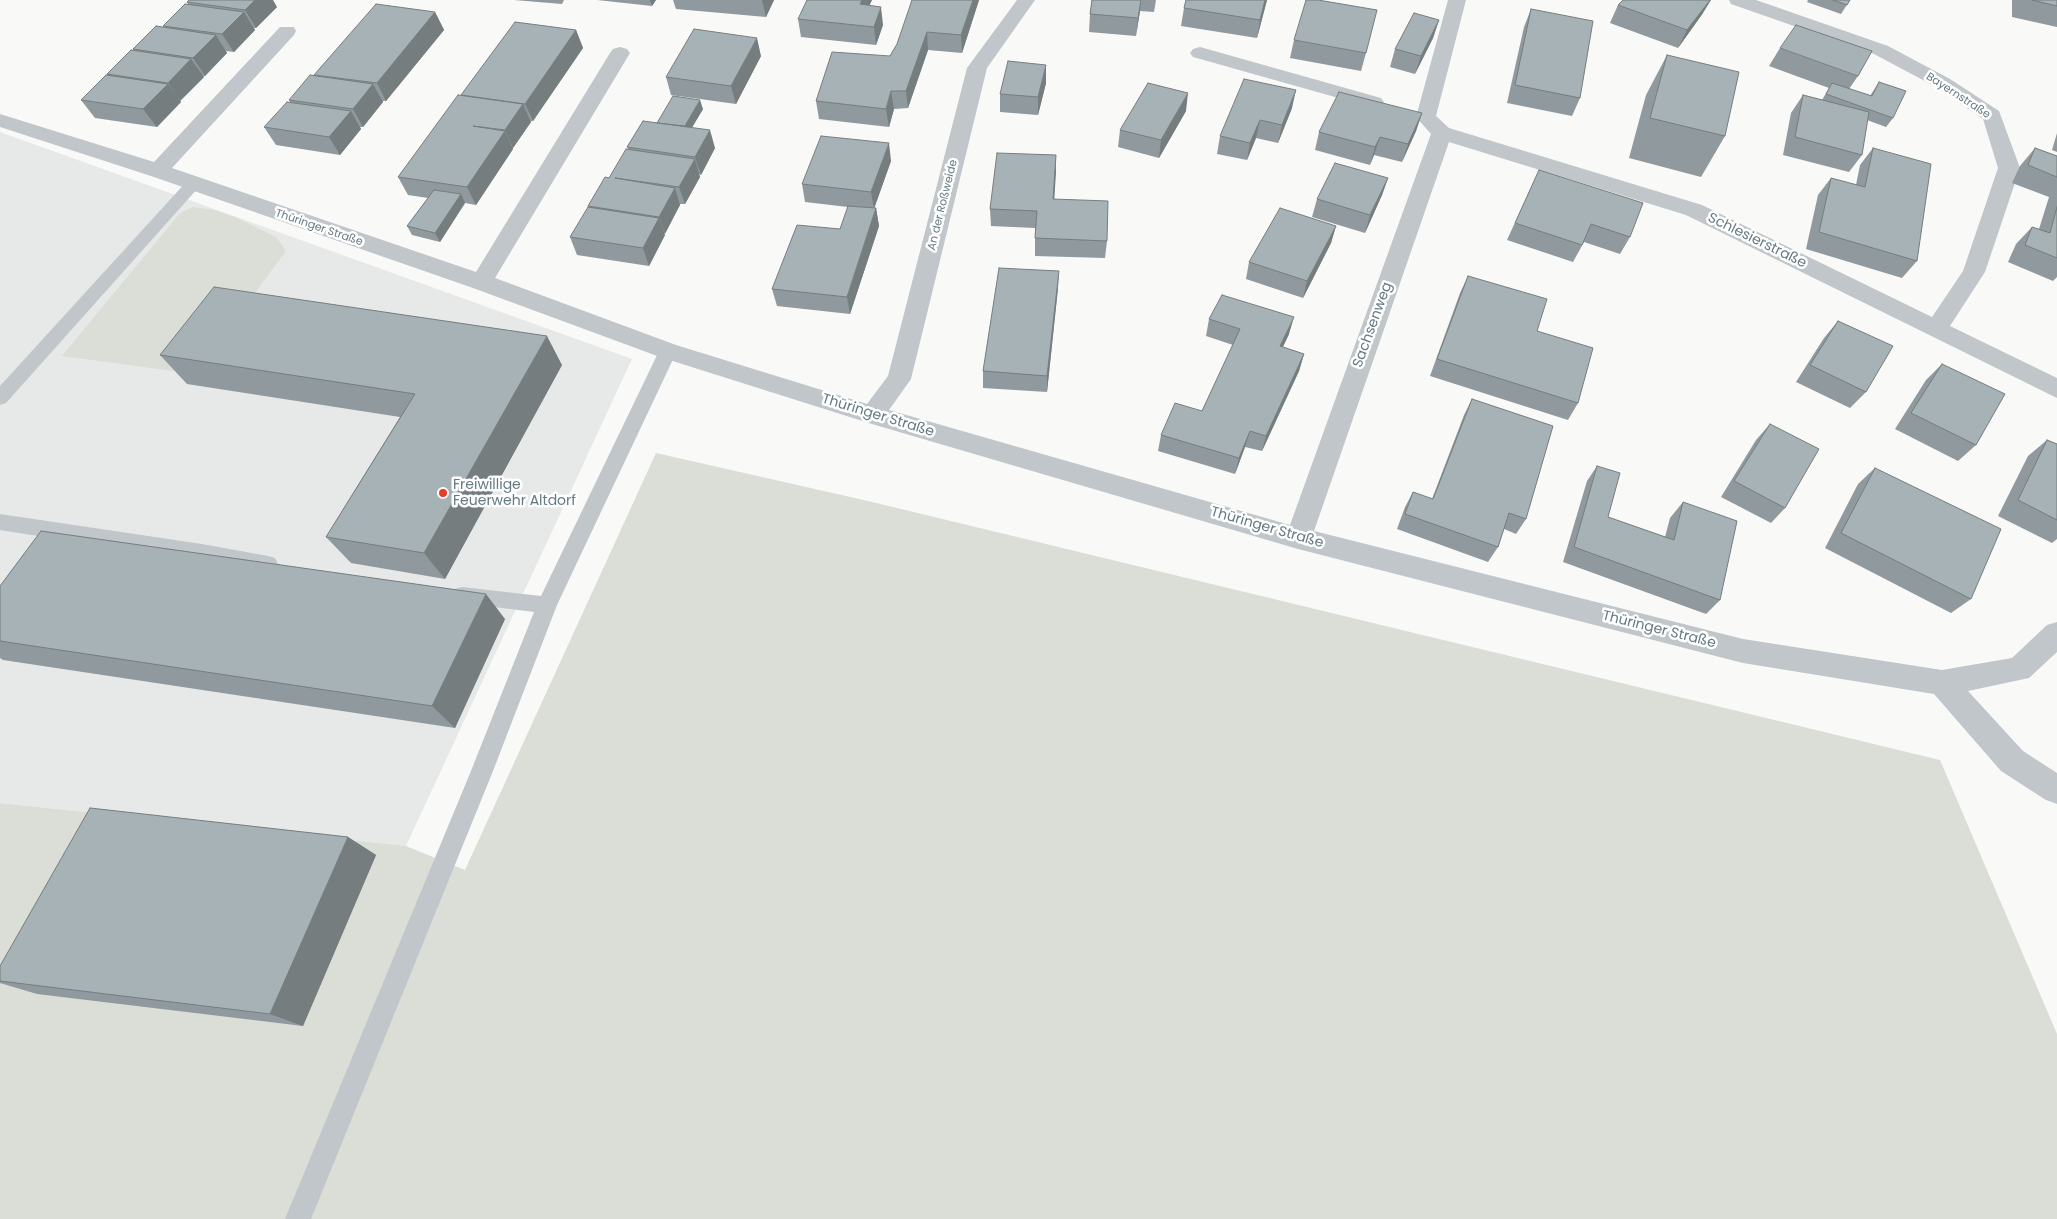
<!DOCTYPE html>
<html>
<head>
<meta charset="utf-8">
<style>
  body { margin:0 }
  canvas { display:block; background:#f9f9f7 }
</style>
</head>
<body>
<canvas width="2057" height="1219"></canvas>
<script>
const context = document.querySelector('canvas').getContext('2d');
context.lineJoin = 'round';
function fillPath(path, color) { context.fillStyle = color; context.fill(path, 'evenodd'); }
const shape = rows => new Path2D(rows.map(r => 'M' + r).join(''));
function trace(path, color, width, dash) { context.strokeStyle = color; context.lineWidth = width; context.lineCap = dash ? 'butt' : 'round'; context.setLineDash(dash || []); context.stroke(path); }
function write(font, color, halo, rows, align = 'center') {
  context.font = font + ' Poppins,sans-serif'; context.lineWidth = 5; context.setLineDash([]); context.textBaseline = 'middle'; context.strokeStyle = halo; context.fillStyle = color; for (const [text, x, y, turn = 0] of rows) {
    context.save(); context.translate(x, y); context.rotate((+turn || 0) * Math.PI / 180); context.textAlign = isNaN(turn) ? turn : align; if (halo) context.strokeText(text, 0, 0); context.fillText(text, 0, 0); context.restore();
  }
}
fillPath(shape([
  [0,132,632,359,406,846,0,803]
]), '#e7e9e8');
fillPath(shape([
  [193,207,214,210,235,217,276,237,286,251,195,374,62,356,180,213],
  [656,453,868,501,1940,760,2057,1034,2057,1219,0,1219,0,803,406,846,465,870]
]), '#daded6');
fillPath(shape([
  [193,179,198,180,201,184,198,188,6,403,0,405,0,386,188,180,193,179],
  [668,345,674,346,677,351,557,605,493,771,311,1219,285,1219,471,771,534,612,462,603,455,601,452,595,455,589,462,587,541,596,659,351,662,346,668,345],
  [0,514,202,544,268,556,275,558,278,564,275,570,268,572,0,530,0,514]
]), '#c0c6c9');
fillPath(shape([
  [1017,0,1035,0,987,68,911,379,889,410,1290,525,1431,134,1416,117,1448,0,1466,0,1436,116,1449,128,1702,205,1932,317,1963,271,1998,168,1983,119,1936,87,1874,54,1731,4,1729,0,1756,0,1888,46,1950,79,1999,111,2020,168,1985,272,1950,326,2057,378,2057,398,1686,215,1449,142,1314,531,1743,639,1942,670,2012,658,2047,625,2057,622,2057,652,2029,678,1968,691,2023,751,2057,773,2057,804,2046,800,2001,771,1934,694,1743,663,1298,549,872,424,660,357,473,288,151,176,0,127,0,114,154,162,280,27,294,27,296,31,294,35,172,168,476,272,610,53,613,49,620,47,627,49,630,53,495,278,676,345,867,404,888,376,967,68,1017,0],
  [1200,47,1381,98,1384,102,1381,106,1374,108,1193,57,1190,53,1193,49,1200,47]
]), '#c0c6c9');
fillPath(shape([
  [514,0,564,0,562,4],
  [597,0,656,0,652,6],
  [673,0,774,0,766,17,676,9],
  [872,0,869,5,883,25,876,45,801,37,798,19],
  [979,0,962,53,928,50,908,108,894,109,889,127,819,119,816,101,890,56,897,44],
  [1092,0,1156,0,1154,12,1140,11,1136,36,1089,32,1090,14],
  [1267,0,1257,38,1181,26,1184,8],
  [1808,0,1850,0,1841,14,1807,2],
  [2012,0,2057,0,2057,27,2012,17],
  [187,2,277,7,256,28,254,28,255,30,234,52,226,51,227,53,205,76,203,76,204,77,180,101,181,102,157,127,95,118,81,100,107,75,107,74,134,51,133,49,164,27,163,26,188,4],
  [1618,5,1703,13,1678,48,1610,23],
  [1531,9,1580,98,1572,116,1507,103,1524,27],
  [435,12,444,30,386,101,382,101,383,102,363,127,360,127,361,129,340,155,276,145,264,127,290,102,289,100,315,76,314,75],
  [1439,20,1433,38,1415,74,1390,67,1395,49],
  [576,30,583,48,533,121,530,121,531,122,513,148,513,149,476,205,465,203,440,242,412,235,407,226,428,198,408,195,398,177,461,96,461,95],
  [1294,40,1366,53,1361,71,1290,58],
  [1780,48,1858,76,1849,89,1870,96,1879,82,1893,118,1886,127,1867,120,1862,155,1849,172,1783,155,1791,113,1803,95,1822,100,1829,88,1769,66],
  [1667,55,1725,136,1701,177,1629,158,1646,95],
  [761,56,736,104,671,95,666,77],
  [1046,83,1038,115,1000,112,1000,94],
  [1292,108,1278,143,1256,138,1247,160,1217,154,1220,136],
  [703,109,692,127,715,148,701,175,699,174,700,177,685,204,680,204,680,205,664,234,665,235,649,266,577,255,570,237,589,208,588,206,609,178,628,149,627,147,657,123],
  [1186,111,1159,158,1118,147,1120,130],
  [1422,113,1416,131,1402,162,1374,155,1370,165,1315,150,1319,132],
  [2057,133,2057,152,2052,150],
  [1873,148,1917,261,1902,278,1806,249,1818,195,1831,178,1856,185,1860,165],
  [2035,148,2057,156,2057,277,2053,281,2008,262,2016,244,2032,227,2039,229,2049,197,2012,183,2020,166],
  [1056,155,1054,199,1107,241,1105,258,1035,256,1035,228,991,226,990,209],
  [891,161,874,208,876,208,879,226,850,314,777,306,772,289,840,229,848,207,805,202,802,184],
  [1539,170,1630,237,1620,254,1584,242,1573,262,1507,240],
  [1388,178,1382,195,1365,233,1312,217,1317,199],
  [1336,226,1331,243,1303,298,1246,279,1249,262],
  [1468,276,1537,331,1578,403,1568,420,1430,376,1460,293],
  [1058,288,1047,392,983,388,983,371],
  [1209,319,1289,334,1283,347,1304,354,1299,371,1262,451,1245,447,1235,474,1158,451,1161,435,1202,411,1233,345,1206,336],
  [1838,321,1866,392,1850,408,1796,382,1824,338],
  [160,355,562,365,445,579,351,563,326,537,400,417,187,384],
  [1942,364,1976,445,1958,461,1895,429,1926,380],
  [1472,399,1526,519,1516,534,1504,529,1498,547,1488,562,1397,529,1405,507,1413,492,1432,499,1464,415],
  [1770,424,1785,508,1771,523,1721,497,1756,440],
  [2047,440,2057,444,2057,539,2052,543,1998,516,2028,456],
  [1597,466,1608,517,1665,537,1670,518,1683,502,1720,600,1706,614,1563,562,1587,481],
  [1875,468,1971,599,1951,613,1825,548,1858,484],
  [0,586,505,619,455,728,3,660,0,658],
  [348,837,376,855,303,1026,37,994,0,983,0,966]
]), '#90999d');
fillPath(shape([
  [255,0,273,0,277,7,256,28,245,10],
  [650,0,656,0,652,6],
  [762,0,774,0,766,17],
  [862,0,872,0,862,22,860,4],
  [973,0,979,0,962,53,961,35],
  [1141,0,1140,11,1136,36,1138,18],
  [1265,0,1267,0,1257,38,1260,20],
  [1710,0,1711,0,1703,13,1678,48,1687,30],
  [881,7,883,25,876,45,874,27],
  [244,12,255,30,234,52,222,34],
  [435,12,444,30,386,101,377,83],
  [1439,20,1433,38,1415,74,1421,56],
  [576,30,583,48,533,121,525,104],
  [927,32,928,50,908,108,906,91],
  [216,35,227,53,205,76,193,58],
  [757,38,761,56,736,104,731,86],
  [191,59,204,77,180,101,168,83],
  [1046,65,1046,83,1038,115,1038,97],
  [168,84,181,102,157,127,143,109],
  [373,84,383,102,363,127,353,109],
  [1296,90,1292,108,1278,143,1282,125],
  [891,91,894,109,889,127,886,109],
  [1188,93,1186,111,1159,158,1161,140],
  [700,100,703,109,683,143,680,134],
  [523,104,531,122,513,148,505,130],
  [351,111,361,129,340,155,329,137],
  [1422,113,1416,131,1402,162,1408,144],
  [1260,120,1256,138,1247,160,1250,143],
  [710,130,715,148,701,175,695,157],
  [505,131,513,149,476,205,467,187],
  [1380,137,1374,155,1370,165,1375,147],
  [889,143,891,161,874,209,871,192],
  [1056,155,1056,173,1053,217,1053,199],
  [695,159,700,177,685,204,679,187],
  [1388,178,1382,195,1365,233,1370,215],
  [675,188,680,205,665,234,659,217],
  [461,194,465,203,440,242,435,233],
  [876,208,879,226,850,314,847,297],
  [659,218,665,235,649,266,643,248],
  [1336,226,1331,243,1303,298,1307,281],
  [1059,271,1058,288,1047,392,1047,376],
  [1294,317,1289,334,1275,363,1280,346],
  [547,336,562,365,445,579,424,553],
  [1304,354,1299,371,1262,451,1266,436],
  [1250,431,1245,447,1235,474,1239,458],
  [486,594,505,619,455,728,432,706],
  [348,837,376,855,303,1026,270,1014]
]), '#757d7f');
const building = shape([
  [189,0,255,0,245,10,187,2,189,0],
  [807,0,862,0,860,4,881,7,874,27,798,19,807,0],
  [912,0,973,0,961,35,927,32,906,91,891,91,886,109,816,101,832,52,890,56,897,44,912,0],
  [1092,0,1141,0,1138,18,1090,14,1092,0],
  [1186,0,1265,0,1260,20,1184,8,1186,0],
  [1306,0,1318,0,1377,10,1366,53,1294,40,1306,0],
  [1623,0,1710,0,1687,30,1618,5,1623,0],
  [1833,0,1850,0,1847,5,1833,0],
  [2032,0,2057,0,2057,6,2032,0],
  [185,4,244,12,222,34,163,26,185,4],
  [376,4,435,12,377,83,314,75,376,4],
  [1531,9,1593,21,1580,98,1515,85,1531,9],
  [1414,13,1439,20,1421,56,1395,49,1414,13],
  [515,22,576,30,525,104,461,95,515,22],
  [1796,25,1872,51,1858,76,1780,48,1796,25],
  [156,26,216,35,193,58,133,49,156,26],
  [694,29,757,38,731,86,666,77,694,29],
  [131,50,191,59,168,83,107,74,131,50],
  [1667,55,1739,72,1725,136,1650,118,1667,55],
  [1008,61,1046,65,1038,97,1000,94,1008,61],
  [106,75,168,84,143,109,81,100,106,75],
  [310,75,373,84,353,109,289,100,310,75],
  [1244,79,1296,90,1282,125,1260,120,1250,143,1220,136,1244,79],
  [1879,82,1906,91,1893,118,1826,94,1832,83,1872,96,1879,82],
  [1148,83,1188,93,1161,140,1120,130,1148,83],
  [1339,92,1422,113,1408,144,1380,137,1375,147,1319,132,1339,92],
  [458,95,523,104,505,130,473,126,505,131,467,187,398,177,458,95],
  [1803,95,1869,112,1862,155,1795,137,1803,95],
  [673,96,700,100,685,126,657,123,673,96],
  [287,102,351,111,329,137,264,127,287,102],
  [643,121,710,130,695,157,627,147,643,121],
  [821,136,889,143,871,192,802,184,821,136],
  [1873,148,1931,164,1917,261,1819,232,1831,178,1865,187,1873,148],
  [2035,148,2057,156,2057,177,2028,165,2035,148],
  [626,149,695,159,679,187,615,178,675,188,659,217,588,206,605,177,609,178,626,149],
  [997,153,1056,155,1053,199,1108,201,1107,241,1035,238,1037,211,990,209,997,153],
  [1335,163,1388,178,1370,215,1317,199,1335,163],
  [1539,170,1643,203,1630,237,1591,224,1582,245,1515,223,1539,170],
  [434,190,461,194,435,233,407,226,434,190],
  [848,206,876,208,847,297,772,289,797,225,840,229,848,206],
  [588,207,659,218,643,248,570,237,588,207],
  [2057,207,2057,258,2025,245,2032,227,2050,233,2057,207],
  [1280,208,1336,226,1307,281,1249,262,1280,208],
  [999,268,1059,271,1047,376,983,371,999,268],
  [1468,276,1547,299,1537,331,1593,348,1578,403,1437,359,1468,276],
  [214,287,547,336,424,553,326,537,415,394,160,355,214,287],
  [1222,295,1294,317,1280,346,1304,354,1266,436,1250,431,1239,458,1161,435,1175,403,1202,411,1240,329,1209,319,1222,295],
  [1838,321,1893,346,1866,392,1810,365,1838,321],
  [1942,364,2005,394,1976,445,1911,413,1942,364],
  [1472,399,1553,426,1526,519,1509,513,1498,547,1405,514,1413,492,1433,499,1472,399],
  [1770,424,1819,449,1785,508,1734,481,1770,424],
  [2047,440,2057,444,2057,520,2018,500,2047,440],
  [1597,466,1620,473,1608,517,1674,540,1683,502,1737,521,1720,600,1574,547,1597,466],
  [1875,468,2001,529,1971,599,1841,533,1875,468],
  [41,531,486,594,432,706,0,641,0,586,41,531],
  [90,808,348,837,270,1014,0,981,0,966,90,808]
]);
fillPath(building, '#a7b2b6');
trace(building, '#757d7f', 1);
for (const [x, y, r, color] of [
  [443,493,5,"#e73d29"]
]) { const dot = new Path2D(); dot.arc(x, y, r, 0, 2 * Math.PI); context.fillStyle = color; context.fill(dot); trace(dot, '#fff', 2); }
write('11px', '#647982', '#fff', [
  ["Bayernstraße",1958,96,33],
  ["An der Roßweide",943,205,-76],
  ["Thüringer Straße",319,228,19]
]);
write('14px', '#647982', '#fff', [
  ["Schlesierstraße",1757,241,26],
  ["Sachsenweg",1373,325,-70],
  ["Thüringer Straße",878,416,17],
  ["Thüringer Straße",1267,528,16],
  ["Thüringer Straße",1659,630,14]
]);
write('14px', '#647982', '#fff', [
  ["Freiwillige",453,485],
  ["Feuerwehr Altdorf",453,501]
], 'left');
</script>
</body>
</html>
